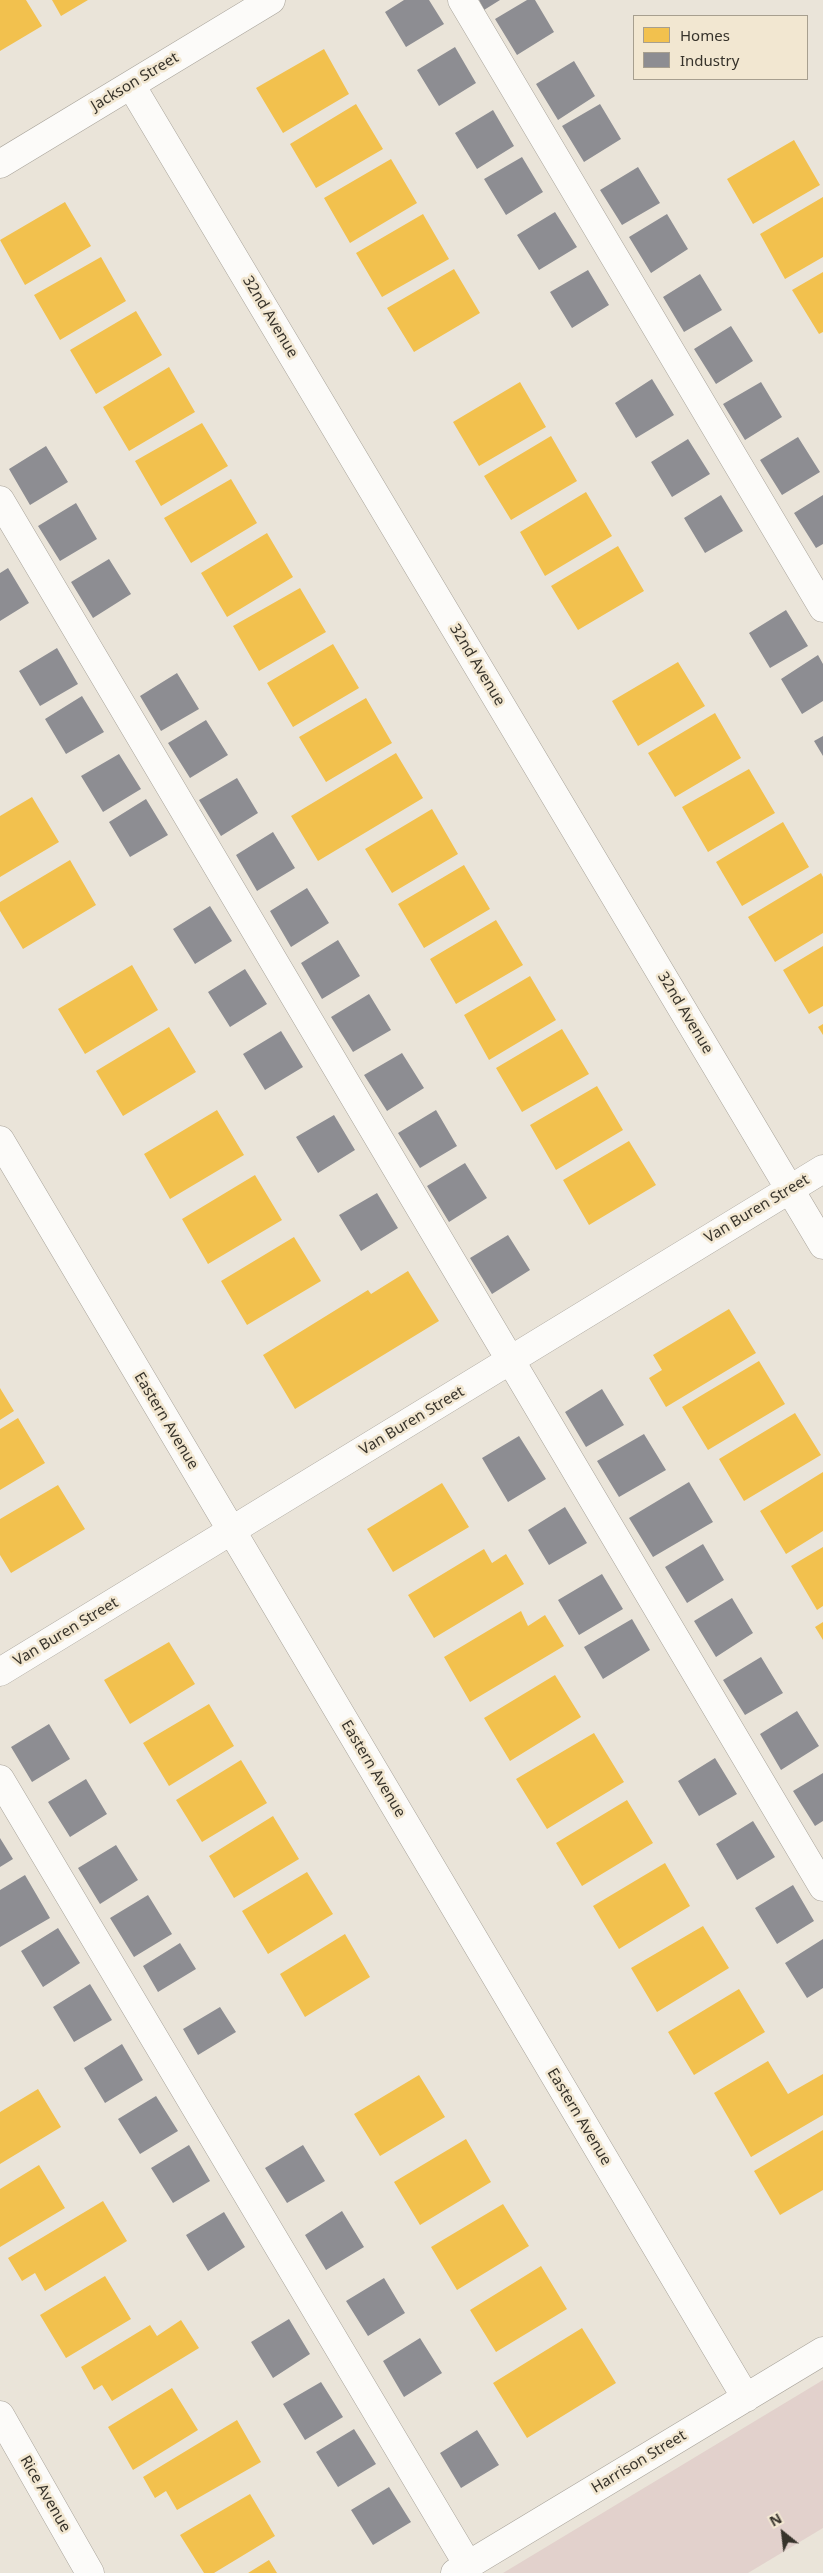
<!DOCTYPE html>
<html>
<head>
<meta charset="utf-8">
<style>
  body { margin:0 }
  #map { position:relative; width:823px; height:2573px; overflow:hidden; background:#eae4d9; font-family:"Noto Sans",sans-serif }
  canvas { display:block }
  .legend { position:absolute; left:633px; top:15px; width:175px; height:65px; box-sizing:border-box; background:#f2e7d1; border:1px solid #a79f8f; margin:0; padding:6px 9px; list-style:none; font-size:15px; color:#37332b }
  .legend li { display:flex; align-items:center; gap:10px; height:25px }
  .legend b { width:25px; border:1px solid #a79f8f }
  .north { position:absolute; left:758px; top:2508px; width:50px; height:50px; -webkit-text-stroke:4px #f2e7d1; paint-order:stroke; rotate:331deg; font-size:14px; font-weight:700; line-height:20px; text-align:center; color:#37332b }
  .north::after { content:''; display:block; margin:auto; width:18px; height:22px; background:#37332b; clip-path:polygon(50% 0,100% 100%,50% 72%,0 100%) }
</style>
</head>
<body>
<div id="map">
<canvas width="823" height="2573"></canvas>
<ul class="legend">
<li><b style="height:14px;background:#f2c14e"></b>Homes</li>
<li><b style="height:14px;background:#8d8d92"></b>Industry</li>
</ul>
<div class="north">N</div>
</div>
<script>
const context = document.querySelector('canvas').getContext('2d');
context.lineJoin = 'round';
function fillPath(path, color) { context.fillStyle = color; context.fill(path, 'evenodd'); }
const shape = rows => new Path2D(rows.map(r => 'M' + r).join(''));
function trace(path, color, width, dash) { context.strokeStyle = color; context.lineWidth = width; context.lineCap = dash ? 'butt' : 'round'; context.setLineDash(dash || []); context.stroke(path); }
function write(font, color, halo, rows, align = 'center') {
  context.font = font + ' "Noto Sans",sans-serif'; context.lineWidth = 5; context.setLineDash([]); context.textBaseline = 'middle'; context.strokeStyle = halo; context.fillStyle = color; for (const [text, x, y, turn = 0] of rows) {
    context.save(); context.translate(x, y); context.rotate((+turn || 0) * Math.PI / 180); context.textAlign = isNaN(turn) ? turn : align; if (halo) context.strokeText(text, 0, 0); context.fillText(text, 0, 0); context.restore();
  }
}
fillPath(shape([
  [823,2380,823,2528,748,2573,503,2573]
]), '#e2d1cc');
fillPath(shape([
  [0,0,26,0,42,26,0,51],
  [52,0,88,0,61,16],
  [324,49,349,94,283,133,256,88],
  [356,104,383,149,316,188,290,144],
  [794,140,820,185,753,224,727,179],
  [391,159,417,203,350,243,324,198],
  [823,197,823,257,785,279,760,234],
  [65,202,91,246,25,285,0,240],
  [423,214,449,259,382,297,356,253],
  [101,257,126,301,60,340,34,295],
  [454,269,480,313,414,352,387,308],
  [823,272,823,332,819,334,792,290],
  [136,311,162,355,96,394,70,350],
  [169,367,195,412,129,451,103,407],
  [520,382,546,427,479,466,453,422],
  [202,423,228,466,161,506,135,461],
  [551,436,577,481,511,520,484,476],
  [231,479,257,523,191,563,164,518],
  [586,492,612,536,545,576,520,532],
  [267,533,293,577,227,617,201,573],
  [618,546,644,591,578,630,551,586],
  [300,588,326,632,259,671,233,626],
  [333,644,359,688,293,727,267,683],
  [678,662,705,706,638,746,612,701],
  [366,698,392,743,326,782,299,737],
  [715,713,741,758,675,797,648,753],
  [396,753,423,798,318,861,291,816],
  [749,769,775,813,708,852,682,807],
  [32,797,59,842,0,877,0,816],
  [432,809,458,854,392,893,365,849],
  [783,822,809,867,742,906,716,862],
  [70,860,96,905,23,949,0,911,0,902],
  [464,865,490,909,424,948,398,904],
  [821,873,823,877,823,933,775,962,748,917],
  [496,920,523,965,456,1004,430,959],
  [823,946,823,1006,809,1014,783,970],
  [132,965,158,1010,85,1054,58,1009],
  [530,976,556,1020,489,1060,464,1015],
  [823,1024,823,1035,818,1027],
  [169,1027,196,1072,123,1116,96,1071],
  [562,1029,589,1074,522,1112,496,1068],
  [597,1086,623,1130,556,1170,530,1125],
  [217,1110,244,1155,170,1199,144,1154],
  [629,1141,656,1185,589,1225,563,1180],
  [255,1175,282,1220,208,1264,182,1219],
  [294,1237,321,1281,247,1325,221,1281],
  [408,1271,439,1321,295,1409,263,1355,368,1290,371,1294],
  [729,1309,756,1353,666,1407,649,1378,662,1370,653,1355],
  [759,1361,785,1404,708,1450,682,1407],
  [0,1388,14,1411,0,1420],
  [795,1413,821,1455,744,1501,719,1459],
  [18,1418,45,1463,0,1490,0,1429],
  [823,1472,823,1531,786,1554,760,1511],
  [442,1483,469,1527,393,1572,367,1529],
  [58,1485,85,1529,11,1573,0,1555,0,1519],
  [823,1547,823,1606,817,1610,791,1566],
  [484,1549,492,1563,506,1554,524,1584,434,1638,408,1595],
  [521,1611,528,1626,545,1615,564,1646,470,1702,444,1657],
  [823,1622,823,1640,815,1627],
  [169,1642,195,1684,130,1724,104,1680],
  [555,1675,581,1717,510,1761,484,1718],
  [209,1704,234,1746,169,1786,143,1743],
  [594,1733,624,1782,547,1829,516,1779],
  [241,1760,267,1803,202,1842,176,1800],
  [627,1800,653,1843,582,1886,556,1843],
  [273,1816,299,1859,234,1898,209,1856],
  [665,1863,690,1906,619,1949,593,1906],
  [307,1872,333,1914,268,1954,242,1911],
  [703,1926,729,1968,657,2012,631,1968],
  [345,1934,370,1977,305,2017,280,1974],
  [739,1989,765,2032,694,2075,668,2032],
  [768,2061,788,2094,823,2074,823,2115,751,2157,714,2093],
  [419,2075,445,2117,380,2156,354,2114],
  [38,2089,61,2127,0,2164,0,2112],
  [823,2130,823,2190,780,2215,754,2171],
  [466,2139,491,2182,420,2225,394,2182],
  [39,2165,65,2208,0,2247,0,2189],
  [103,2201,127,2241,45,2291,35,2273,22,2281,8,2258],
  [503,2204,529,2246,457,2290,431,2247],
  [541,2266,567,2309,496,2352,470,2310],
  [105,2276,131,2319,66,2358,40,2315],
  [181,2320,199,2348,112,2401,102,2385,94,2390,81,2367,150,2325,157,2336],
  [582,2328,616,2383,527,2438,493,2383],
  [172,2388,198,2430,133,2470,108,2427],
  [237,2420,261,2462,177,2510,166,2491,155,2498,143,2477],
  [250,2494,275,2536,214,2573,204,2573,180,2535],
  [269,2560,277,2573,248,2573]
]), '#f2c14e');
fillPath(shape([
  [404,0,429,0,444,24,406,47,385,12],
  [479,0,500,0,484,10],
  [527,0,535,0,554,32,517,55,495,19],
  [455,47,476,83,439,106,417,70],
  [574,61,595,96,558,120,536,84],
  [600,104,621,139,584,162,562,126],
  [493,110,514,146,477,169,455,133],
  [522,157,543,192,506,215,484,179],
  [638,167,660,203,622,225,600,190],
  [555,212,577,247,539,270,517,235],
  [667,214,688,249,651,273,629,237],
  [588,270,609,305,572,328,550,292],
  [700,274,722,310,684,332,663,297],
  [731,326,753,361,716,384,694,349],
  [652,379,674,415,636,438,615,403],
  [761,382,782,417,745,440,723,404],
  [798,437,820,472,782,495,760,460],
  [688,439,710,474,672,497,651,462],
  [46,446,68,482,30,505,9,469],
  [721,495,743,531,705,553,684,518],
  [823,495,823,544,816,548,794,513],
  [76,503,97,539,60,561,38,526],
  [109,559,131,594,93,618,71,582],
  [8,568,29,603,0,621,0,573],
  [786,610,808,646,770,668,749,633],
  [57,648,78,684,40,706,19,671],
  [818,655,823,664,823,701,802,714,781,679],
  [177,673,199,709,161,731,140,696],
  [82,696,104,732,66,754,45,719],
  [206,720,228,755,190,778,168,743],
  [823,736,823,756,814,741],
  [119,754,141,789,103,812,81,776],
  [237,778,258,813,221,836,199,800],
  [146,799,168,835,130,857,109,822],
  [273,832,295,868,257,891,236,855],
  [307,888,329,923,291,947,270,911],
  [210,906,232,941,195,964,173,929],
  [338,940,360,976,322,999,301,963],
  [245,969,267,1004,230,1027,208,992],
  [369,994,391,1030,353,1052,331,1017],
  [281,1031,303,1067,265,1090,243,1054],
  [402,1053,424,1088,387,1111,364,1075],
  [436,1110,457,1146,420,1168,398,1133],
  [334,1115,355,1150,318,1173,296,1137],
  [465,1163,487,1198,449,1222,427,1186],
  [377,1193,398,1228,361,1251,339,1215],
  [508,1235,530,1270,492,1294,470,1258],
  [602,1389,624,1425,586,1447,565,1412],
  [644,1434,666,1470,619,1497,597,1461],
  [519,1436,546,1479,508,1502,482,1458],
  [689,1482,713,1522,653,1557,629,1518],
  [565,1507,587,1543,549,1565,528,1530],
  [703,1544,724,1580,687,1603,665,1567],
  [602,1574,623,1609,579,1635,558,1600],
  [732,1598,753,1633,716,1657,694,1621],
  [632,1619,650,1650,603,1679,584,1647],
  [761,1657,783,1693,745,1715,723,1680],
  [797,1711,819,1746,781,1770,760,1734],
  [49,1724,70,1759,32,1782,11,1747],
  [715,1758,737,1794,699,1816,678,1781],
  [823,1773,823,1821,815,1826,793,1791],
  [86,1779,107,1814,70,1837,48,1802],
  [753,1821,775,1857,737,1880,716,1844],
  [0,1838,13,1859,0,1867],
  [116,1845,138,1880,100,1904,78,1868],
  [25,1875,50,1918,0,1947,0,1890],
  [793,1885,814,1921,777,1944,755,1908],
  [148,1895,172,1934,134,1957,110,1918],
  [58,1928,80,1963,43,1987,21,1951],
  [823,1939,823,1988,807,1998,785,1963],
  [180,1943,196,1969,158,1992,143,1966],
  [90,1984,112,2020,74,2042,53,2007],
  [220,2007,236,2032,198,2055,183,2029],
  [122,2044,143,2080,105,2103,84,2068],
  [156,2096,178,2131,140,2154,118,2119],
  [189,2145,210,2181,173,2203,151,2168],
  [303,2145,325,2181,287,2203,265,2168],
  [342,2211,364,2247,326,2270,305,2235],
  [224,2212,245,2247,208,2271,186,2235],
  [384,2278,405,2313,368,2336,346,2301],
  [289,2319,310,2354,273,2378,251,2342],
  [420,2338,442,2373,404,2397,383,2361],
  [321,2382,343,2417,305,2440,283,2404],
  [354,2429,376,2464,338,2487,316,2452],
  [477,2430,499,2465,461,2488,440,2453],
  [389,2487,411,2522,373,2545,351,2510]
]), '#8d8d92');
const minor = shape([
  [462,0,823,608],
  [131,85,823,1245],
  [0,164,271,0],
  [0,500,823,1887],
  [0,1140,746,2398],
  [0,1672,823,1169],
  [0,1779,468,2565],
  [0,2415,90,2573],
  [455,2573,823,2351]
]);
trace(minor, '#a8a39a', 29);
trace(minor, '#fcfbf9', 28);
write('15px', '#37332b', '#f2e7d1', [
  ["Jackson Street",135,82,-31],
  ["32nd Avenue",270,317,59],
  ["32nd Avenue",477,665,59],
  ["32nd Avenue",685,1013,59],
  ["Van Buren Street",757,1209,-31],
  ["Eastern Avenue",166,1421,59],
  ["Van Buren Street",412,1421,-31],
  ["Van Buren Street",66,1632,-31],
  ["Eastern Avenue",373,1769,59],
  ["Eastern Avenue",579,2117,59],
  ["Harrison Street",639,2462,-31],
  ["Rice Avenue",45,2494,60]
]);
</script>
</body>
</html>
